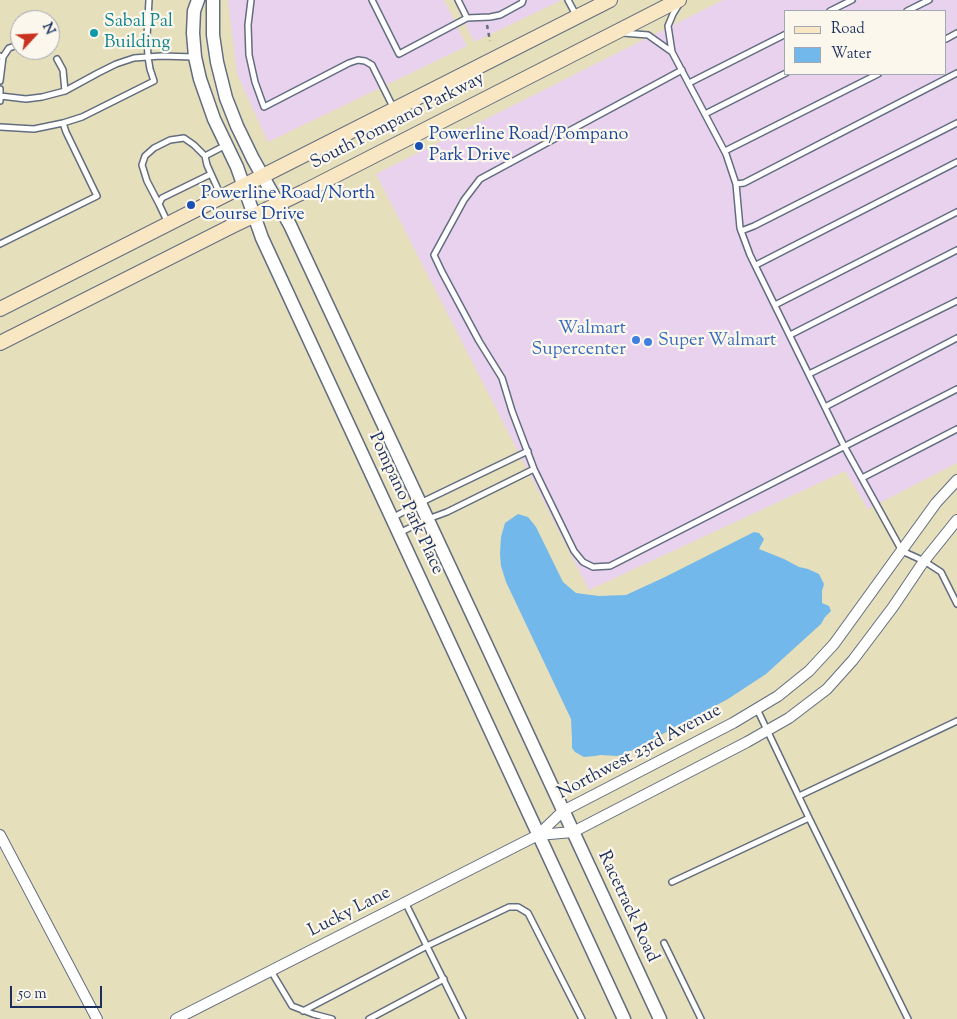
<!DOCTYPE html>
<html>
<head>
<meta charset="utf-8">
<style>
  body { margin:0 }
  #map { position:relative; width:957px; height:1019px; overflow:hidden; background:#e6dfbb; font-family:"Sorts Mill Goudy",serif }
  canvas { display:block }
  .legend { position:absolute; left:784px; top:10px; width:162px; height:65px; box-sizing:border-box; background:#fbf7ec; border:1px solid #a1a7b3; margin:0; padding:6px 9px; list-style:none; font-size:15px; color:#1b2f5e }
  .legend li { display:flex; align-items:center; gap:10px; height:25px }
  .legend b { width:25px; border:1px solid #a1a7b3 }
  .north { position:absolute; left:10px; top:10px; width:50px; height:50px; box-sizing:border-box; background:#fbf7ec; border:1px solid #a1a7b3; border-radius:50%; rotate:65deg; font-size:14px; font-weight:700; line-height:20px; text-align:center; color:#1b2f5e }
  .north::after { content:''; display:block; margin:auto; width:18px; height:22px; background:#c8321e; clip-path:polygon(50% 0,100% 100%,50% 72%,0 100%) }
  .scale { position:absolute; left:10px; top:986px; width:92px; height:22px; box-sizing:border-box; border:2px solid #1b2f5e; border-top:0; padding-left:6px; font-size:15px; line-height:18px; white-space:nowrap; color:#1b2f5e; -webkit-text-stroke:4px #fbf7ec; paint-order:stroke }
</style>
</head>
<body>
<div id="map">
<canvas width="957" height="1019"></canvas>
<ul class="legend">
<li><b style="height:6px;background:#f9e7c3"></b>Road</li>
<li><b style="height:14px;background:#73b8ea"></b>Water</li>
</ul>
<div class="north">N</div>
<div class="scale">50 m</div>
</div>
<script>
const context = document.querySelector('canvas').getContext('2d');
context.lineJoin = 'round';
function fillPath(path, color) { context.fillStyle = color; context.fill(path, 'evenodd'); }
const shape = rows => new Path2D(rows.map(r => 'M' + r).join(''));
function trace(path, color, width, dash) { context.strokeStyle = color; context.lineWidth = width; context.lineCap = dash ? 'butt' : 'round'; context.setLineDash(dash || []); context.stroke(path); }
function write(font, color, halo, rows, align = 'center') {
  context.font = font + ' "Sorts Mill Goudy",serif'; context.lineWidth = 4.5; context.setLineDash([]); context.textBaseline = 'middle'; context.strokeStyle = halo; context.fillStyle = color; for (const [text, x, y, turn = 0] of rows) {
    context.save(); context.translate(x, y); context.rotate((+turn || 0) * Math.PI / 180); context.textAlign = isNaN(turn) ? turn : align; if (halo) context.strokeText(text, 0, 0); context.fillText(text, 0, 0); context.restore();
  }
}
fillPath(shape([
  [228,0,444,0,467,46,268,142,237,74],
  [454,0,562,0,474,42],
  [723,0,957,0,957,463,868,509,845,471,589,590,376,174],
  [786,11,946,11,946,74,786,74]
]), '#e9d2ee');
fillPath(shape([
  [518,514,528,517,536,527,563,582,576,593,599,596,626,595,665,577,754,532,759,533,764,539,759,549,784,559,799,567,808,569,819,574,824,584,822,591,822,603,829,606,831,611,825,617,821,624,766,674,728,699,625,754,617,756,600,755,595,756,584,757,575,752,572,748,572,739,571,719,506,582,501,566,500,554,501,537,505,523]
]), '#73b8ea');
const service = shape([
  [251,0,248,25,249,55,255,82,264,107,349,63,358,60,365,61,372,65,394,109],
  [372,0,399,54,467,18,458,0],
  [568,0,576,15],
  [678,6,673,14,668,26,672,52,726,154,736,184,740,228,750,255,844,446,902,551,924,561,941,572,957,604],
  [830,11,852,0],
  [907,11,929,0],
  [467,18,490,17,500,15,522,3,523,0],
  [623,33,648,35,672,52],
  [946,39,957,33],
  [0,56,3,57,0,81],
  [3,57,9,48,15,46],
  [682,70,480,179,464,200,434,255,442,272,479,341,502,378,512,411,534,469,574,551,583,562,593,567,610,566,957,389],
  [689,83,786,34],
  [0,89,0,101],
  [65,91,98,73,116,64,134,58,161,56,194,57],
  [0,96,26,99,42,97,65,91,63,70,57,59],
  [705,114,786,73],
  [0,127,34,129,63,123,82,117,154,81,150,69,148,57,147,37,149,0],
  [725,151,878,74],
  [736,184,744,183,957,73],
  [221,196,207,165,205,156,226,145],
  [159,204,147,181,142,165,145,156,154,148,170,140,184,138,194,145,205,156],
  [168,223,159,204,162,198,211,174],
  [741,231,754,226,957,123],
  [0,244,97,196,66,132,63,123],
  [756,265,957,162],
  [775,305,957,212],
  [790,335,957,250],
  [809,374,957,301],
  [825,407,957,338],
  [862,478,957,429],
  [392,518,420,503,528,451],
  [399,533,428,519,447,512,534,469],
  [757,709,809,818,908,1019],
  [799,796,957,721],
  [672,882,809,818],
  [405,902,463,1019],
  [664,943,701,1019],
  [271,971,292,1006,313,1014,332,1019],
  [303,1011,427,946,509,907,518,907,528,913,582,1019],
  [369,1019,444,979]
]);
const minor = shape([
  [0,835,97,1019],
  [538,835,573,832,747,742,789,718,827,689,853,660,893,607,924,561,957,520],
  [176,1019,538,835,563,811,733,723,778,696,809,671,834,644,936,503,957,480]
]);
const tertiary = shape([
  [198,0,194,11,193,33,195,57,200,79,214,119,237,167,262,238,624,1019],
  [213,0,213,35,217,62,226,98,237,126,253,159,290,225,485,642,660,1019]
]);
const secondary = shape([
  [0,309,610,0],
  [0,343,232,226,303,192,679,0]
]);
trace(service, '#626d7f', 8);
trace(minor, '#626d7f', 12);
trace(tertiary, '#626d7f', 15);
trace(secondary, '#626d7f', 16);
trace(shape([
  [487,25,490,41]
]), '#626d7f', 2.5, [4, 4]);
trace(service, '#fff', 5);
trace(minor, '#fff', 10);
trace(tertiary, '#fff', 12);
trace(secondary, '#f9e7c3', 14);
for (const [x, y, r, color] of [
  [94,33,5,"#0f9aa8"],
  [419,146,5,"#1a4fb4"],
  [191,205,5,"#1a4fb4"],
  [636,340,5,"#3f7fe0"],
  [648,342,5,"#3f7fe0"]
]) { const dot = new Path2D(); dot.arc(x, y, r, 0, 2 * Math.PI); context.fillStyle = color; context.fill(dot); trace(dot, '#fbf7ec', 2); }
write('18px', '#0d838f', '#fbf7ec', [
  ["Sabal Pal",104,23],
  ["Building",104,44]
], 'left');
write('18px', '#1b2f5e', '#fbf7ec', [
  ["South Pompano Parkway",398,122,-27],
  ["Pompano Park Place",405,504,65],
  ["Northwest 23rd Avenue",640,753,-28],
  ["Racetrack Road",627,907,65],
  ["Lucky Lane",350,913,-27]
]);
write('18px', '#164399', '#fbf7ec', [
  ["Powerline Road/Pompano",429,136],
  ["Park Drive",429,157],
  ["Powerline Road/North",201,195],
  ["Course Drive",201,216]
], 'left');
write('18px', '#366cbe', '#fbf7ec', [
  ["Walmart",626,330],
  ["Supercenter",626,351],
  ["Super Walmart",658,342,"left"]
], 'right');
</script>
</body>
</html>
